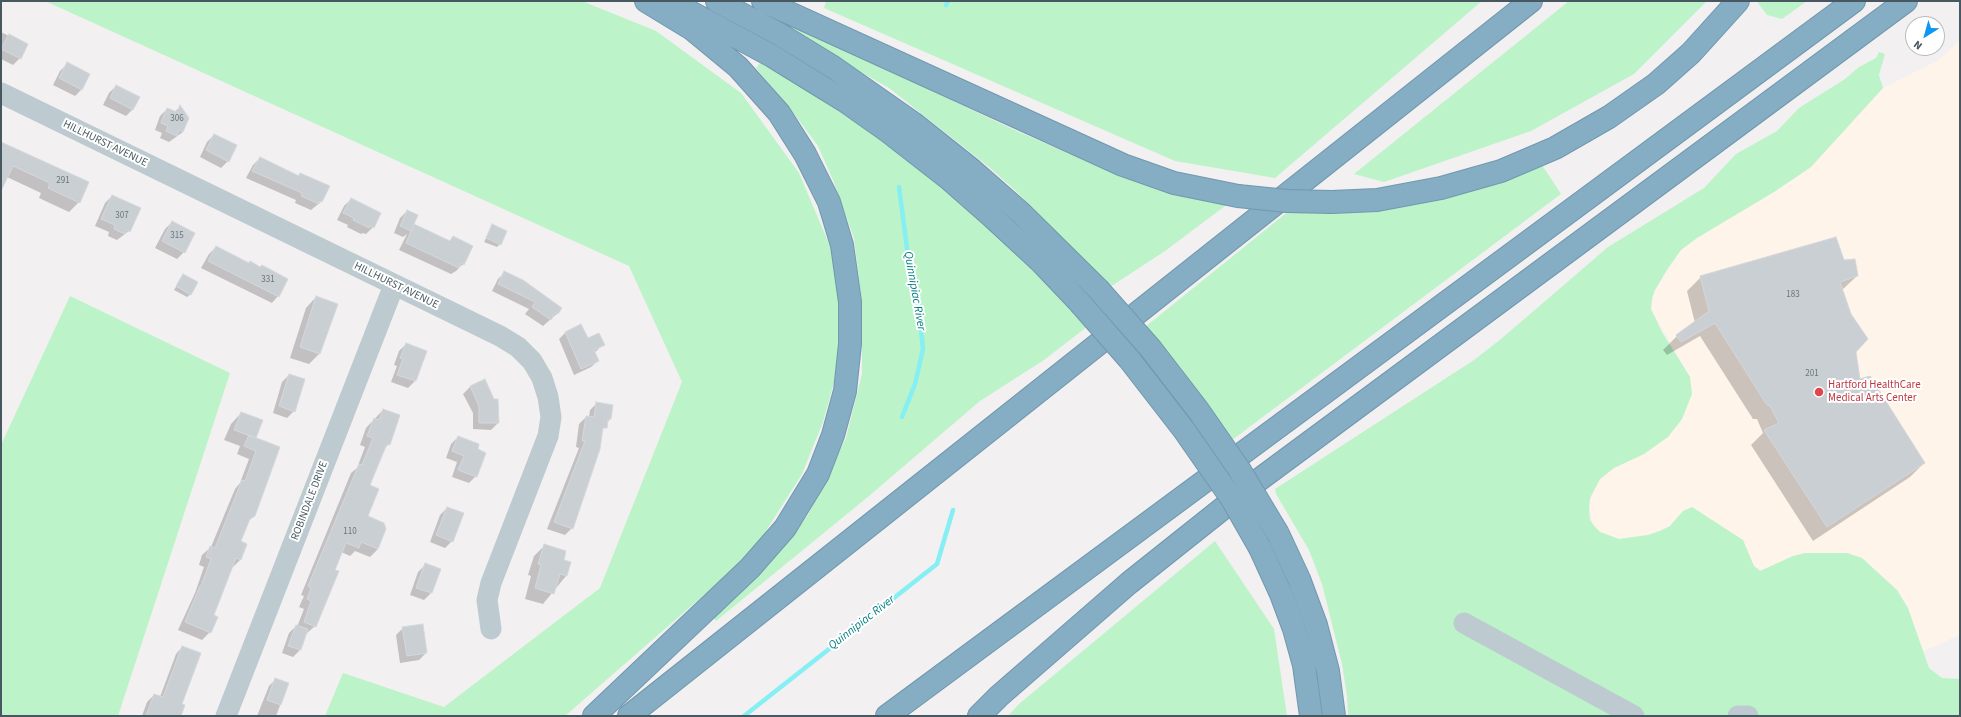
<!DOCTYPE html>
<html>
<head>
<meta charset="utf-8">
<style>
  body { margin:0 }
  #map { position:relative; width:1961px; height:717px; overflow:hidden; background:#f3f0f1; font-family:"Source Sans 3",sans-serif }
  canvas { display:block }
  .frame { position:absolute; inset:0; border:2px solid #475860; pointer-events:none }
  .north { position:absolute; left:1905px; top:16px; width:40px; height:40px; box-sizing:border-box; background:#fff; border:1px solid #b5bcbf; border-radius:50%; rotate:217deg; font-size:11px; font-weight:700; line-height:16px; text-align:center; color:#475860 }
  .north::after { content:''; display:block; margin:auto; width:14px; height:18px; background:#0b97f2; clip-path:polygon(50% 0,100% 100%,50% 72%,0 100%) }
</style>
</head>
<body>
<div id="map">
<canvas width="1961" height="717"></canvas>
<div class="frame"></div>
<div class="north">N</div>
</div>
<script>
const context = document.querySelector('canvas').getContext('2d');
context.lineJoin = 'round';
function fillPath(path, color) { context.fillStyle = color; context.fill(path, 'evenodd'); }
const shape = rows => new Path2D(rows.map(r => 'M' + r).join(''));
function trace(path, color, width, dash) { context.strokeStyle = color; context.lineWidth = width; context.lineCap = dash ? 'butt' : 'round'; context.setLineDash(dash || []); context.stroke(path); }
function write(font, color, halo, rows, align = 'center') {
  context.font = font + ' "Source Sans 3",sans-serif'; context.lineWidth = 4; context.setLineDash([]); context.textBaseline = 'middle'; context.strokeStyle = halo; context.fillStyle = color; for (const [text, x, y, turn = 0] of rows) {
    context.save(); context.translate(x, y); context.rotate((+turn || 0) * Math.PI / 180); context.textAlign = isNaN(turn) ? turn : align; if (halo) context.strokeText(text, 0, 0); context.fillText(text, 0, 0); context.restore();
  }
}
fillPath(shape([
  [1960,41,1960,635,1923,651,1908,608,1793,556,1763,571,1754,566,1746,548,1670,526,1648,535,1619,539,1600,532,1592,522,1589,503,1599,481,1614,468,1637,456,1680,360,1651,309,1655,290,1681,250,1701,235,1803,173,1883,88,1937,61]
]), '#fef4ea');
fillPath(shape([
  [45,1,582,1,656,31,741,93,799,173,838,265,838,368,823,422,802,474,752,553,565,716,325,716,343,673,444,707,600,588,682,382,629,266],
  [826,1,1482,1,1275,178,1175,161,824,8],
  [1569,1,1707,1,1634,74,1531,131,1384,182,1354,174],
  [1759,1,1807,1,1782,19,1767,15,1758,3],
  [781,19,1010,128,1111,172,1177,194,1229,203,1165,251,1110,287,1017,192,989,167,889,88,779,25],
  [1879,52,1885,54,1879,75,1883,88,1811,167,1774,192,1697,238,1681,250,1668,268,1655,290,1652,298,1651,309,1662,332,1690,377,1692,394,1682,419,1668,437,1644,454,1614,468,1600,479,1590,498,1589,509,1590,520,1594,526,1600,532,1619,539,1648,535,1660,531,1670,526,1683,511,1692,507,1743,540,1754,566,1760,571,1793,556,1805,553,1847,553,1862,558,1897,590,1908,608,1929,668,1942,678,1960,679,1960,716,1348,716,1347,696,1342,664,1322,584,1309,550,1276,494,1275,489,1474,360,1501,339,1608,247,1704,188,1736,154,1777,131,1799,108,1845,79,1859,67,1876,58],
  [760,63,811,93,886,143,936,182,1015,251,1088,326,1044,360,980,401,869,496,716,621,713,617,770,562,808,515,846,438,862,374,862,303,854,238,833,180,818,146,798,119,756,68],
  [1542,165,1561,194,1232,440,1145,327,1290,210],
  [70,296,230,373,118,716,1,716,1,445],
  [1215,541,1274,629,1287,716,1008,716,1019,704]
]), '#bcf3c8');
fillPath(shape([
  [1,32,27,45,20,58,13,65,1,59],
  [67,64,82,89,75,96,53,85,60,71],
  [116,86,133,109,126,116,103,105,109,93],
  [180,107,183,132,169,142,160,138,162,133,155,130,160,116,167,109,174,112],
  [214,135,228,161,221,168,200,157,207,142],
  [1,143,79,202,69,212,39,198,41,193,7,177,1,183],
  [260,158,298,176,300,174,322,201,311,210,295,203,296,200,246,178,253,165],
  [112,196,129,231,117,240,108,236,109,232,95,226,105,203],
  [351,199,373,227,366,234,363,233,361,234,347,227,348,225,337,220,344,206],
  [407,211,411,228,415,225,449,242,453,238,472,247,463,264,456,271,451,274,399,250,407,234,403,237,394,233,400,218],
  [172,222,184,252,177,259,155,248,165,229],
  [493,225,500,244,497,247,484,242],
  [216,247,278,296,272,303,201,268,209,254],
  [1843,261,1857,276,1842,290,1859,380,1924,463,1910,477,1813,541,1751,445,1763,433,1757,419,1753,419,1700,336,1667,355,1663,350,1677,336,1695,323,1687,291,1701,277],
  [505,272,558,313,543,326,525,314,529,309,492,291,498,279],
  [183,275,191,294,187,297,174,290],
  [316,297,336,305,319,354,309,364,290,358,306,308],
  [566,332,603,345,594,353,598,361,591,367,574,375,559,339],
  [406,344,425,351,415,381,408,388,391,382,397,366,394,365,399,351],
  [289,375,294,411,287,418,273,413,282,382],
  [484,381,493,400,498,423,491,430,473,429,473,413,463,394,470,387],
  [597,403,610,419,601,432,572,528,565,535,547,529,579,448,576,447,579,424,586,417,589,418,590,410],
  [383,410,389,444,383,450,368,486,367,517,378,549,370,557,355,551,350,556,341,552,315,626,306,634,300,650,293,657,282,653,289,633,296,626,297,627,304,609,299,607,304,596,301,595,351,473,357,468,365,447,360,445,366,428],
  [241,413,255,438,279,448,254,515,248,522,239,542,240,560,232,568,213,616,210,632,202,640,178,630,195,593,204,567,199,565,202,555,211,547,235,489,240,483,249,459,237,454,240,446,224,440,231,424],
  [458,437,476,476,469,483,452,477,457,462,446,458,451,444],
  [447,508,452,541,445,548,430,542,440,515],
  [545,545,563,561,566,576,543,604,525,599,531,576,528,575,534,556],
  [425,565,439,570,431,593,424,600,410,595,418,572],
  [403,628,426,653,419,660,400,663,396,635],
  [182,647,180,716,142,716,147,702,154,695,160,697,176,654],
  [276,679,288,684,276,716,257,716,269,686]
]), '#0003');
trace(shape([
  [946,5,948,1],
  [899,187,908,256,918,301,923,349,915,384,902,417],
  [744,716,937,564,953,510]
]), '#86eff3', 4.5);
const building = shape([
  [9,34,28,44,21,59,1,49,9,34],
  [67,62,90,74,82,90,59,78,67,62],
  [116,85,140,97,133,110,110,98,116,85],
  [180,105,189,118,183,132,179,130,177,136,166,131,168,126,161,123,167,108,177,112,180,105],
  [214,134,237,145,229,162,206,150,214,134],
  [1,142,89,182,80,203,48,188,50,183,13,166,1,191,1,142],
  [260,157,299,176,300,173,330,186,322,202,320,201,319,204,301,196,302,193,252,171,260,157],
  [112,195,141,208,130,232,127,230,125,234,114,229,115,225,101,219,112,195],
  [351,198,381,213,374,228,370,226,369,228,353,220,354,218,343,213,351,198],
  [407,210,418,215,411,231,400,226,407,210],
  [172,221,195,233,185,253,162,241,172,221],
  [414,224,450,241,453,236,473,246,464,265,461,263,459,268,406,243,414,224],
  [492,224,507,231,501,245,486,238,492,224],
  [1836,237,1844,260,1855,259,1858,276,1840,282,1851,314,1868,339,1856,352,1860,379,1870,376,1925,463,1827,527,1764,430,1779,423,1770,406,1767,405,1715,323,1681,342,1676,335,1709,311,1700,276,1836,237],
  [216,246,249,263,250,261,260,267,262,265,288,279,279,297,208,261,216,246],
  [504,271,523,280,562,308,558,314,556,312,551,320,532,307,535,302,498,284,504,271],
  [183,274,198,282,191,295,176,286,183,274],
  [316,296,338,304,320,354,300,347,316,296],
  [581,324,588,338,599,333,605,345,594,350,599,361,581,369,565,332,581,324],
  [406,343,427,351,416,381,397,375,403,359,400,358,406,343],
  [289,374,305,379,295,412,279,406,289,374],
  [485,379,494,399,498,399,499,423,479,423,479,406,470,386,485,379],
  [596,402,613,405,611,419,608,419,607,428,603,428,600,449,573,529,554,522,585,441,582,441,586,416,594,417,596,402],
  [383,409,400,415,390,445,387,444,370,485,379,489,368,516,384,523,386,529,378,549,361,542,359,548,346,543,335,570,339,571,316,627,304,622,311,601,307,599,311,588,308,586,359,464,362,465,373,438,367,436,374,418,379,420,383,409],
  [241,412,263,420,256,438,234,430,241,412],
  [249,435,280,447,255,516,250,519,241,541,247,544,241,560,236,558,214,615,218,617,211,633,185,622,200,586,201,586,211,559,206,557,210,546,215,548,242,480,245,481,256,451,244,446,249,435],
  [458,436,479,444,478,449,486,453,477,477,458,470,464,456,452,451,458,436],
  [447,507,464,513,453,542,436,535,447,507],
  [544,544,566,551,564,560,571,562,567,576,560,574,554,594,535,588,541,565,538,564,544,544],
  [425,563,441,569,432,593,416,588,425,563],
  [423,624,427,653,407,656,402,627,423,624],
  [296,625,308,629,301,650,288,646,296,625],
  [182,646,201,653,182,704,185,705,181,716,146,716,154,694,163,697,182,646],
  [275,678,289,683,281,705,267,700,275,678]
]);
fillPath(building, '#cacfd3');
trace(building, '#d4d8dc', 1);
const highway = shape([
  [717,1,779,34,833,67,913,123,972,170,1021,213,1098,289],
  [763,1,1123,165,1174,183,1238,196],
  [679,6,772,56,845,101,889,132,948,178,989,214,1041,262,1080,303],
  [1332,202,1377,200,1441,188,1501,171,1555,148,1609,117,1656,84,1691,53,1738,1],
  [1278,534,1299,579,1316,625,1328,671,1334,716],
  [1260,548,1281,594,1294,629,1304,665,1311,716],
  [594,716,750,568,785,528,818,474,833,435,845,391,850,344,850,302,842,245,829,202,805,154,779,113,738,67,692,29,646,1],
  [629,716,1531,1],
  [887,716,1854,1],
  [979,716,999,696,1129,583,1256,482,1906,1]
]);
trace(highway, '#7098ae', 24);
trace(shape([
  [1,93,500,336,518,347,532,361,542,378,548,397,551,417,548,436,491,583,487,600,491,629],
  [1464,623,1634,716],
  [226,716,394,285],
  [1738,716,1748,716]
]), '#bdcbd1', 21);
trace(highway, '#85adc3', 22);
const highwayBridge = shape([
  [1238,196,1287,201,1332,202],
  [1098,289,1151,349,1198,410,1239,469,1278,534],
  [1080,303,1129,359,1184,430,1232,499,1260,548]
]);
trace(highwayBridge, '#7098ae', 24, []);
trace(highwayBridge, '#85adc3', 22);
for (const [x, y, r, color] of [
  [1819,392,5,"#e0444e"]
]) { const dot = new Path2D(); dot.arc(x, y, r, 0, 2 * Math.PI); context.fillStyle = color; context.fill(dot); trace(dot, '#fff', 1.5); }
write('9px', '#68767d', null, [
  ["306",177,119],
  ["291",63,181],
  ["307",122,216],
  ["315",177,236],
  ["331",268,280],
  ["183",1793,295],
  ["201",1812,374],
  ["110",350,532]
]);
write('11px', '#475860', '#fff', [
  ["HILLHURST AVENUE",105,144,26],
  ["HILLHURST AVENUE",396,286,26],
  ["ROBINDALE DRIVE",310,501,-69]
]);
write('11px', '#be3a42', '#fff', [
  ["Hartford HealthCare",1828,386],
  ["Medical Arts Center",1828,399]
], 'left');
write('italic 12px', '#068086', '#fff', [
  ["Quinnipiac River",914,291,80],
  ["Quinnipiac River",862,623,-38]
]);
</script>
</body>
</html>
